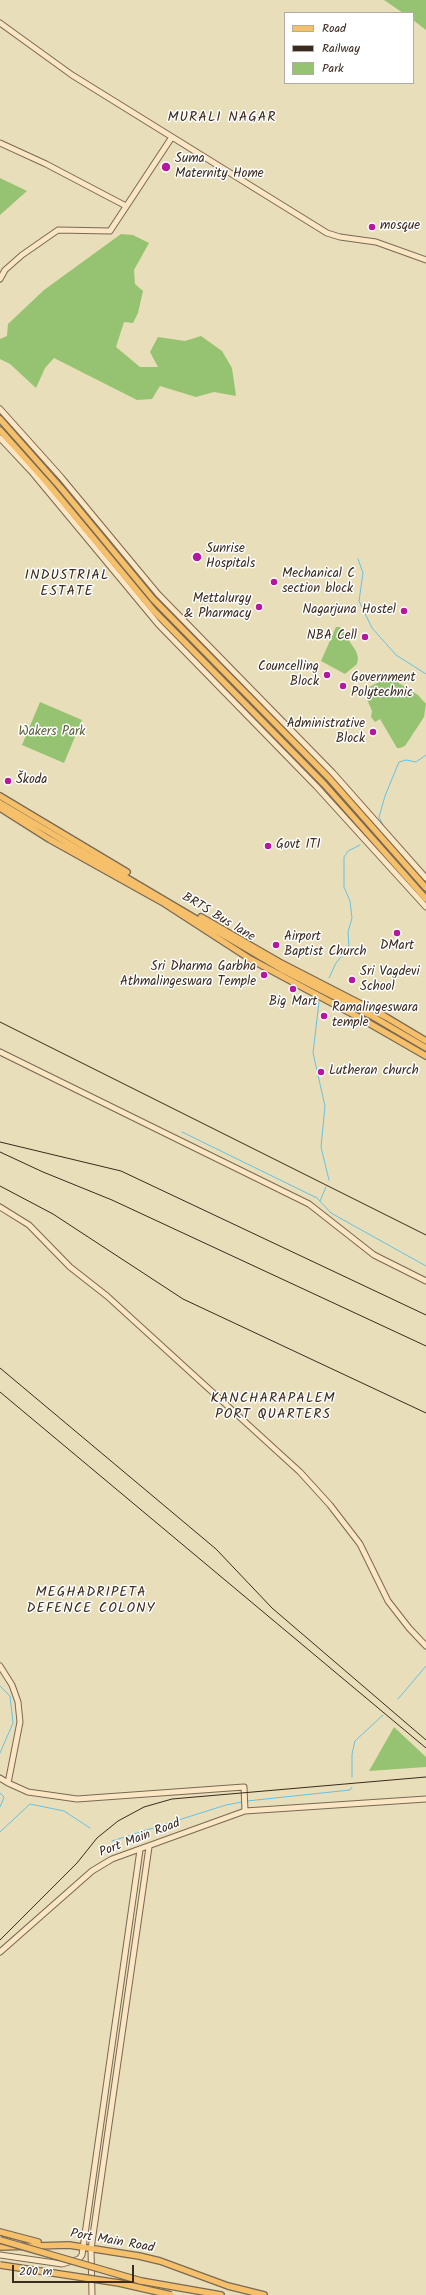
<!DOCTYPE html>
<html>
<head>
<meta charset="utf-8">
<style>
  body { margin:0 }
  #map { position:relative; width:426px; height:2295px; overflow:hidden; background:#e9deba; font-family:Kalam,sans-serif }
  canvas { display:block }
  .legend { position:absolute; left:284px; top:12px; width:130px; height:72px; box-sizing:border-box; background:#fff; border:1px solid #b1aaa5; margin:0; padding:5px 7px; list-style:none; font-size:12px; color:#3b2a1e }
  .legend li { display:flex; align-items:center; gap:8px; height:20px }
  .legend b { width:20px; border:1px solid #b1aaa5 }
  .scale { position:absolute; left:12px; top:2265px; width:122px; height:18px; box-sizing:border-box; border:2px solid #3b2a1e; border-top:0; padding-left:5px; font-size:12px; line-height:14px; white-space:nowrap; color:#3b2a1e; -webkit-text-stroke:3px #fff; paint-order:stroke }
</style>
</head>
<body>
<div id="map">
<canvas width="426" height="2295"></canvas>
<ul class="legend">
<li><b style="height:5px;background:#f6c06b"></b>Road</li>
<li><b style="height:5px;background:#3b2a1e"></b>Railway</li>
<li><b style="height:11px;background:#96c371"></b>Park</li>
</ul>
<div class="scale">200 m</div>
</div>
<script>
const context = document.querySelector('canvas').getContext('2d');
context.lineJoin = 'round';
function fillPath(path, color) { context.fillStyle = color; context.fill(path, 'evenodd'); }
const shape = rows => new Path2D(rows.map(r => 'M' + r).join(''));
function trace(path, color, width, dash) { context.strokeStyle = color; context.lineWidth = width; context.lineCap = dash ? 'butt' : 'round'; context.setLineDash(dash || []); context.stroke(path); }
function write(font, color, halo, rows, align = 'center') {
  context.font = font + ' Kalam,sans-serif'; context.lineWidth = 3; context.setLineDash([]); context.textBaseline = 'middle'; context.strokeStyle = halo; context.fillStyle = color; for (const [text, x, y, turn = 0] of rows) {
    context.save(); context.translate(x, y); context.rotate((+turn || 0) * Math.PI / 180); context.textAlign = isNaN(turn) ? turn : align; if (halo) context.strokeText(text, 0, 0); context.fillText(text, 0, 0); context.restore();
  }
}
fillPath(shape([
  [384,0,426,0,426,30,413,20,413,13,403,13],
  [0,178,27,191,0,215],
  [121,234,133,235,149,243,134,270,135,284,143,291,138,313,133,323,124,322,116,347,140,367,158,367,150,352,158,337,185,341,201,336,222,351,232,368,236,396,214,392,196,397,160,386,152,399,137,400,54,358,45,368,36,388,10,364,0,359,0,339,7,336,8,324,44,290],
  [336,627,340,627,356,651,358,658,357,664,345,674,321,661],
  [389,677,418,695,426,704,424,717,405,746,400,748,397,748,380,719,375,722,371,717,372,711,363,690],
  [40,702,82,720,64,763,22,745],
  [394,1727,426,1757,426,1767,369,1771]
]), '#96c371');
trace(shape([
  [358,559,363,573,359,601,372,628,396,655,426,674],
  [384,827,379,817,385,796,399,762,406,760,416,762,426,755],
  [329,978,336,963,349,947,348,932,352,918,350,901,344,887,344,857,348,851,360,845],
  [319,1002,313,1053,325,1106,321,1147,329,1180],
  [182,1132,317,1198,331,1213,426,1266],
  [320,1201,326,1187],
  [0,1686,10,1696,13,1723,0,1753],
  [398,1699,426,1666],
  [352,1777,352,1754,355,1741,383,1715],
  [0,1793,4,1797,0,1807],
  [247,1801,350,1790,352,1787],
  [0,1832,30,1804,64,1811,90,1828],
  [112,1841,226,1805,242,1802]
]), '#65c1e3', 1);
const secondary = shape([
  [0,23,72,75,327,233,340,237,376,242,426,260],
  [0,143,46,164,126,206],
  [0,279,5,270,22,255,58,230,110,231,172,137],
  [0,409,61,477,158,594,333,773,426,878],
  [0,438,31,471,158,624,316,786,426,907],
  [0,1052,309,1204,374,1255,426,1281],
  [0,1207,29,1225,70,1267,107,1296,300,1472,330,1505,360,1544,388,1601,409,1628,426,1646],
  [0,1666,12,1685,18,1702,20,1722,8,1783,28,1792,77,1799,244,1787,245,1811,426,1799],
  [0,1778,8,1783],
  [0,1952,92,1871,112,1859,245,1811],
  [0,2255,62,2264,79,2259,82,2255,140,1850],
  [92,2295,91,2249,149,1847]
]);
const primary = shape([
  [0,419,61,488,153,599,329,778,426,888],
  [0,430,50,486,154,611,324,784,426,899],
  [0,796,127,872],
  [0,803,281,969,370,1015,426,1048],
  [0,808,49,839,162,902,250,959,360,1018,426,1056],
  [201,917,279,962,386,1017,426,1041],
  [0,2232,38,2242],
  [0,2247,69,2245,139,2256,160,2261,228,2286,264,2295],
  [141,2281,221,2295]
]);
trace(secondary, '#786955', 7);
trace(primary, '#786955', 8);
trace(secondary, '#fbe6c4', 5);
trace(primary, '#f6c06b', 5.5);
trace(shape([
  [0,1022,426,1235],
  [0,1142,121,1171,426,1315],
  [0,1152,43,1172,112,1200,426,1346],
  [0,1186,53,1214,183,1299,426,1413],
  [0,1368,216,1549,272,1608,426,1740],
  [0,1392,426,1748],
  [0,1940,77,1863,97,1838,118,1821,144,1807,172,1799,426,1777]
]), '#3b2a1e', 1);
const primaryBridge = shape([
  [0,2240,141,2281],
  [0,2265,119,2283,171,2295]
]);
trace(primaryBridge, '#786955', 8, []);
trace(primaryBridge, '#f6c06b', 5.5);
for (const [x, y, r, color] of [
  [166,167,5,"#b5179e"],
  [372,227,4,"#b5179e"],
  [197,557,5,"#b5179e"],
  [274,582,4,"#b5179e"],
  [259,607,4,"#b5179e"],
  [404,611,4,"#b5179e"],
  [365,637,4,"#b5179e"],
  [327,675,4,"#b5179e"],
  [343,686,4,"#b5179e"],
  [373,732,4,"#b5179e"],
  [8,781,4,"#b5179e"],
  [268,846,4,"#b5179e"],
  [397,933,4,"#b5179e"],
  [276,945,4,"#b5179e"],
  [264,975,4,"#b5179e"],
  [352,980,4,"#b5179e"],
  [293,989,4,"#b5179e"],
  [324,1016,4,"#b5179e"],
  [321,1072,4,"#b5179e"]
]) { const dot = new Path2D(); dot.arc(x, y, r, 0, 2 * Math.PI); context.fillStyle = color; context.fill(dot); trace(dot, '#fff', 1.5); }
write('13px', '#3b2a1e', '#fff', [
  ["Suma",175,160],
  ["Maternity Home",175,175],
  ["mosque",380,227],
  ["Sunrise",206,550],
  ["Hospitals",206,565],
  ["Mechanical C",282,575],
  ["section block",282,590],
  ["Mettalurgy",251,600,"right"],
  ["& Pharmacy",251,615,"right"],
  ["Nagarjuna Hostel",396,611,"right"],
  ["NBA Cell",357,637,"right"],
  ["Councelling",319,668,"right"],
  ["Block",319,683,"right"],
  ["Government",351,679],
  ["Polytechnic",351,694],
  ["Administrative",365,725,"right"],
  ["Block",365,740,"right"],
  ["Škoda",16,781],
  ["Govt ITI",276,846],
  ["Airport",284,938],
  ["Baptist Church",284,953],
  ["DMart",397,947,"center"],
  ["Sri Dharma Garbha",256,968,"right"],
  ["Athmalingeswara Temple",256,983,"right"],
  ["Sri Vagdevi",360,973],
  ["School",360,988],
  ["Big Mart",293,1003,"center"],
  ["Ramalingeswara",332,1009],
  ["temple",332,1024],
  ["Lutheran church",329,1072]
], 'left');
write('13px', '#5b603b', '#fff', [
  ["Wakers Park",52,733]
]);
write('13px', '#3b2a1e', '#fff', [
  ["BRTS Bus lane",218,918,31],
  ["Port Main Road",140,1839,-21],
  ["Port Main Road",112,2242,10]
]);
context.letterSpacing = '1px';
write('14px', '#3b2a1e', '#fff', [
  ["MURALI NAGAR",222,119],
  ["INDUSTRIAL",67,577],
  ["ESTATE",67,593],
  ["KANCHARAPALEM",273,1400],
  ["PORT QUARTERS",273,1416],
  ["MEGHADRIPETA",91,1594],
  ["DEFENCE COLONY",91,1610]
]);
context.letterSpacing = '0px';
</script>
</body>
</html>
